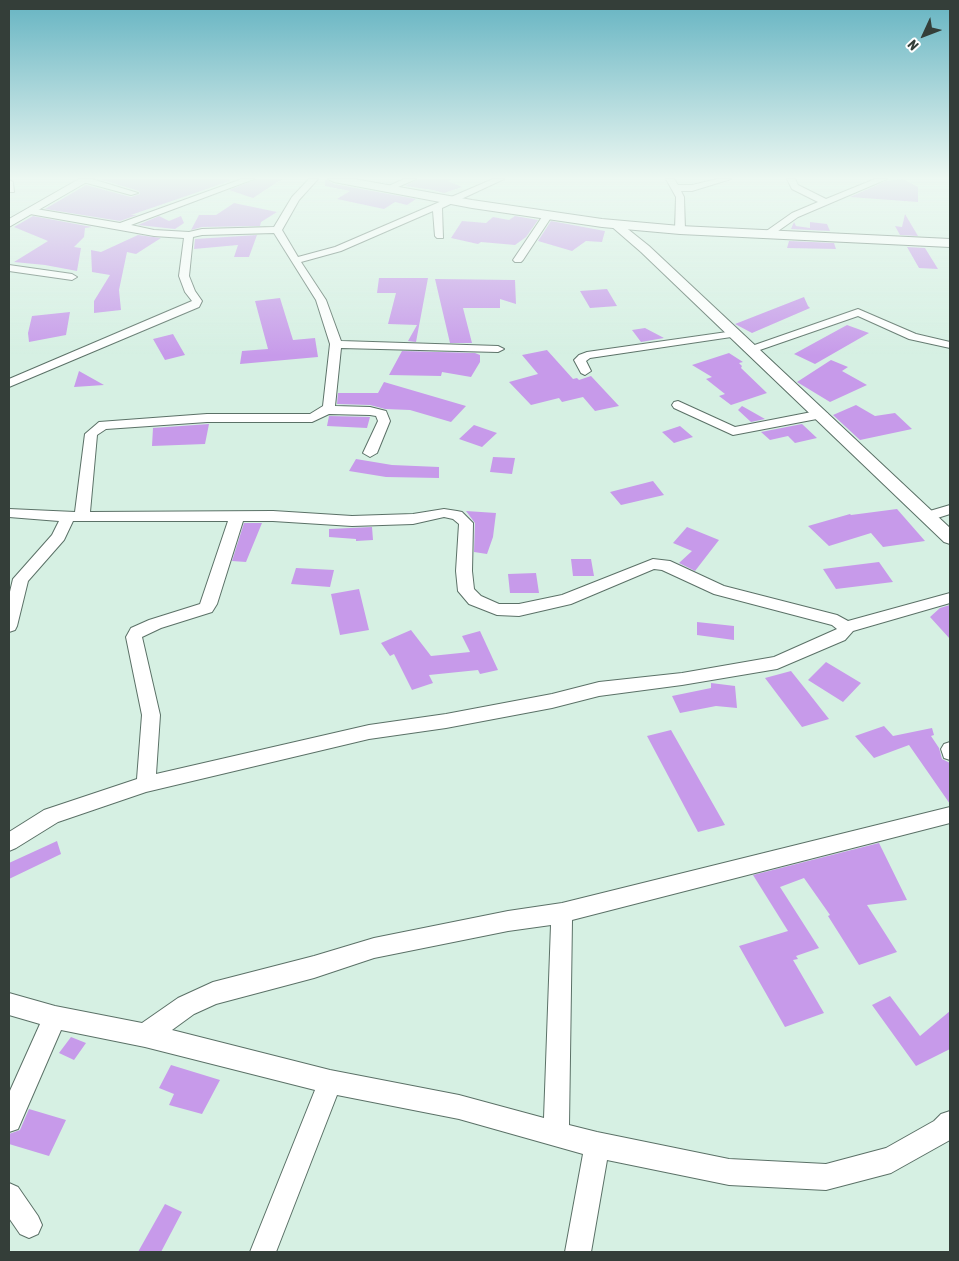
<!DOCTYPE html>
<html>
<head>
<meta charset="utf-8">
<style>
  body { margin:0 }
  #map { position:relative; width:959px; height:1261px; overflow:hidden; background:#d6f0e3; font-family:"Asap Condensed",sans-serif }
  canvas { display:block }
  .frame { position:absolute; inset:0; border:10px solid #343e39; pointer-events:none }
  .north { position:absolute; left:899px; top:10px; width:50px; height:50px; -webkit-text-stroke:4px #fff; paint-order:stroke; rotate:227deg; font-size:14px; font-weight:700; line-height:20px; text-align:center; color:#343e39 }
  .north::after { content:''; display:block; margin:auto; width:18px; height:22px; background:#343e39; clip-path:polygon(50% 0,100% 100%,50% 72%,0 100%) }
</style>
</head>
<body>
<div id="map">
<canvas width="959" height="1261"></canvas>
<div class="frame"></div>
<div class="north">N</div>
</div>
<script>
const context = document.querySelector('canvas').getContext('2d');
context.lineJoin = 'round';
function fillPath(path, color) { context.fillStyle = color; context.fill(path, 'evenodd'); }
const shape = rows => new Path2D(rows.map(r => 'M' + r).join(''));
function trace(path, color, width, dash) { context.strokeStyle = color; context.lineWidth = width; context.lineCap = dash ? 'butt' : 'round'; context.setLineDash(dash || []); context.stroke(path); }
fillPath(shape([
  [99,179,229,179,230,181,131,215,137,215,120,221,45,209,86,185,131,197,140,194,139,191],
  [256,179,282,179,253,198,229,190],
  [325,179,334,184,416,199,407,205,395,202,384,209,337,199,350,191,325,186],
  [418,179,451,179,448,181,462,187,444,193,433,190,405,186],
  [903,179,918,187,918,202,850,197,886,181],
  [234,203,277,212,261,222,260,226,202,227,191,230,199,215,216,215],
  [905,214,918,236,900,235,895,226,902,227],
  [33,216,92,227,85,228,84,237,74,247,81,248,77,271,45,265,14,262,48,241,14,227],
  [159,216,169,221,181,216,184,223,175,229,138,225],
  [515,216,538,220,526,237,515,245,481,242,478,244,451,238,462,221,486,223,493,217,509,220],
  [551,221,605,231,602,242,586,241,572,251,538,241],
  [794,222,796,226,810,228,810,222,827,224,830,231,791,229],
  [138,235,161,238,136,254,127,252,119,290,121,310,94,313,94,301,110,275,92,272,91,250,101,252],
  [257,235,249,257,234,257,238,245,194,249,195,239],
  [789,241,834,243,836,249,787,248],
  [907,247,925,248,938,269,919,268],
  [379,278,428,278,416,342,408,341,417,325,388,324,396,293,377,293],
  [435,279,515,280,516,304,500,299,500,308,463,308,472,343,450,343],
  [607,289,617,306,590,308,580,291],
  [804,297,808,306,810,308,752,333,735,324],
  [280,298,293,340,315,338,318,357,240,364,242,351,268,349,255,301],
  [70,312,66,335,29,342,28,333,32,316],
  [847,325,869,333,815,364,794,354],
  [645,328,664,338,641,342,632,330],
  [173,334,185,355,165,360,153,339],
  [547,350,573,379,577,378,579,380,591,376,619,406,595,411,583,397,562,402,559,398,531,405,509,382,538,374,522,355],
  [402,351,475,353,480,355,480,362,471,377,442,372,441,376,389,375],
  [729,353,743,362,739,363,742,366,741,368,767,393,731,405,719,396,725,394,706,379,712,377,692,365],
  [831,360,848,367,842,371,867,385,830,402,797,382],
  [79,371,104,385,74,387],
  [384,382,466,406,451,422,410,410,385,409,370,405,337,404,338,393,378,393],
  [856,405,875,416,895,413,912,429,860,440,833,415],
  [742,406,765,419,751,422,738,410],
  [329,416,370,417,367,428,327,426],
  [209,424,205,444,152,446,153,428],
  [802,424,817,438,795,443,788,436,770,440,761,432],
  [474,425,497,433,482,447,459,439],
  [680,426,693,437,674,443,662,432],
  [493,457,515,458,512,474,490,472],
  [356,459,392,465,439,467,439,478,386,477,349,471],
  [653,481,664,495,621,505,610,492],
  [897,509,925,541,883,547,871,533,829,546,808,526,850,514,851,515],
  [466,511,496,513,493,537,487,554,474,552,475,523],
  [244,523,262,523,246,562,232,561],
  [372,527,373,540,356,541,356,539,329,537,329,529],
  [687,527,719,540,695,571,679,563,692,551,673,543],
  [571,559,591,559,594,576,573,576],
  [879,562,893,582,836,589,823,569],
  [296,568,334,570,330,587,291,584],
  [536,573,539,593,510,593,508,574],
  [359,589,369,630,340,635,331,594],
  [950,605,950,639,930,617,940,608],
  [697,622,734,626,734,640,697,635],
  [411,630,431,656,470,652,462,636,480,631,498,670,480,674,478,670,429,675,433,683,412,690,394,654,390,656,381,643],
  [826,662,861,683,843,702,808,680],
  [791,671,807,691,829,719,802,727,765,678],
  [711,683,735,686,737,708,716,706,680,713,672,696,711,688],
  [884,726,893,736,932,728,934,735,931,736,939,748,942,759,950,763,950,804,909,745,874,758,855,736],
  [671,730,725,825,698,832,647,736],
  [57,841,61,854,9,879,9,863],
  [879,843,907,900,867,905,897,952,859,965,828,916,830,915,804,878,780,887,819,948,796,956,798,959,793,960,824,1013,785,1027,739,946,788,931,753,875],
  [890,996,920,1036,950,1011,950,1049,916,1066,872,1005],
  [71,1037,86,1043,74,1060,59,1053],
  [171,1065,220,1080,202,1114,169,1105,174,1094,159,1088],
  [29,1109,66,1120,49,1156,9,1144,9,1134,20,1130],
  [165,1204,182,1212,161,1252,138,1252]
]), '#c79aea');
const minor = shape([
  [82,179,92,179,138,193,131,195,83,182,82,179],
  [242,179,254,179,131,225,154,230,189,232,202,229,274,227,292,197,309,179,318,179,299,200,282,230,298,257,335,247,493,179,504,179,442,208,443,238,437,238,435,236,433,211,341,251,301,262,326,300,341,341,498,346,504,349,498,352,341,348,335,406,370,407,386,411,390,421,377,453,370,457,363,453,378,421,376,416,370,415,329,414,312,422,207,422,106,429,97,435,90,512,273,511,352,516,413,514,444,509,457,511,462,512,473,523,472,571,474,589,481,596,499,604,519,604,562,595,653,559,670,561,724,586,837,615,848,621,950,593,950,603,853,631,845,640,777,669,682,685,599,696,552,708,446,728,369,739,146,792,58,822,16,848,9,851,9,832,44,810,137,779,142,715,126,637,131,628,149,620,200,604,228,521,73,521,64,540,28,581,17,626,15,630,9,632,9,596,13,579,52,535,59,521,9,517,9,509,75,512,85,434,99,422,207,414,310,414,323,406,330,344,316,300,274,233,202,235,193,237,189,276,195,291,202,301,199,307,9,387,9,379,192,301,185,292,179,276,184,238,154,236,30,214,26,211,30,208,120,223,242,179],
  [444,517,453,519,459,524,456,571,458,591,469,604,497,615,519,616,571,604,654,569,662,570,714,594,832,625,837,629,774,657,682,673,599,682,552,694,446,714,369,725,156,774,160,715,142,637,161,628,212,612,217,604,243,521,273,521,352,526,413,524,444,517],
  [404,179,416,179,389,191,382,189,404,179],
  [666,179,674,179,678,185,692,185,717,179,731,179,692,191,681,191,684,197,685,230,680,233,675,230,676,197,666,179],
  [787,179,795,179,798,185,826,199,875,179,887,179,798,217,771,236,765,236,765,232,792,213,818,202,792,189,787,179],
  [9,180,13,182,14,192,9,192,9,180],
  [547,213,552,216,523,260,521,262,515,262,513,260,544,214,547,213],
  [9,265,72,274,77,277,72,280,9,271,9,265],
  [858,309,916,334,950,342,950,348,909,339,858,316,754,352,750,353,744,350,746,348,858,309],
  [734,331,738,332,740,334,738,336,590,358,586,361,591,371,585,375,581,373,574,360,579,355,587,352,734,331],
  [678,401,735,427,822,410,828,414,822,418,733,435,674,408,672,405,674,402,678,401],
  [950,505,950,514,928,521,923,519,921,516,923,513,950,505],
  [950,742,950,760,944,758,941,749,944,744,950,742],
  [950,807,950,823,572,920,569,1125,597,1132,729,1159,826,1164,886,1148,934,1121,941,1114,950,1111,950,1140,891,1173,826,1190,729,1185,607,1160,591,1252,565,1252,583,1154,459,1119,337,1095,276,1252,250,1252,315,1090,145,1047,61,1030,18,1129,9,1132,9,1093,40,1024,9,1015,9,993,55,1006,142,1023,178,998,213,982,314,956,374,938,508,911,562,903,950,807],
  [551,925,544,1118,459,1095,330,1070,172,1030,194,1014,216,1004,314,978,374,958,508,931,551,925],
  [9,1183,18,1187,38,1216,42,1225,38,1234,29,1238,20,1234,9,1218,9,1183]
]);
const tertiary = shape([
  [79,179,92,179,9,227,9,219,79,179],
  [615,221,619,222,649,246,950,528,950,544,944,542,641,252,611,226,609,224,611,222,615,221]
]);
const secondary = shape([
  [328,179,354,179,472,200,602,219,680,226,950,239,950,247,680,234,602,227,472,208,334,182,328,179]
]);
trace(minor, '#5b7167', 2);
trace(tertiary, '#5b7167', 2);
trace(secondary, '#5b7167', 2);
fillPath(minor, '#fff');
fillPath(tertiary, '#fff');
fillPath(secondary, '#fff');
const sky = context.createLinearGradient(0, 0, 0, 356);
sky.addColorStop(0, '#66b4c2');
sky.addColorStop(0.5, '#edf8f2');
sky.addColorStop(1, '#edf8f200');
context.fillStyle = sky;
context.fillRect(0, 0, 959, 356);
</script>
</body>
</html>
